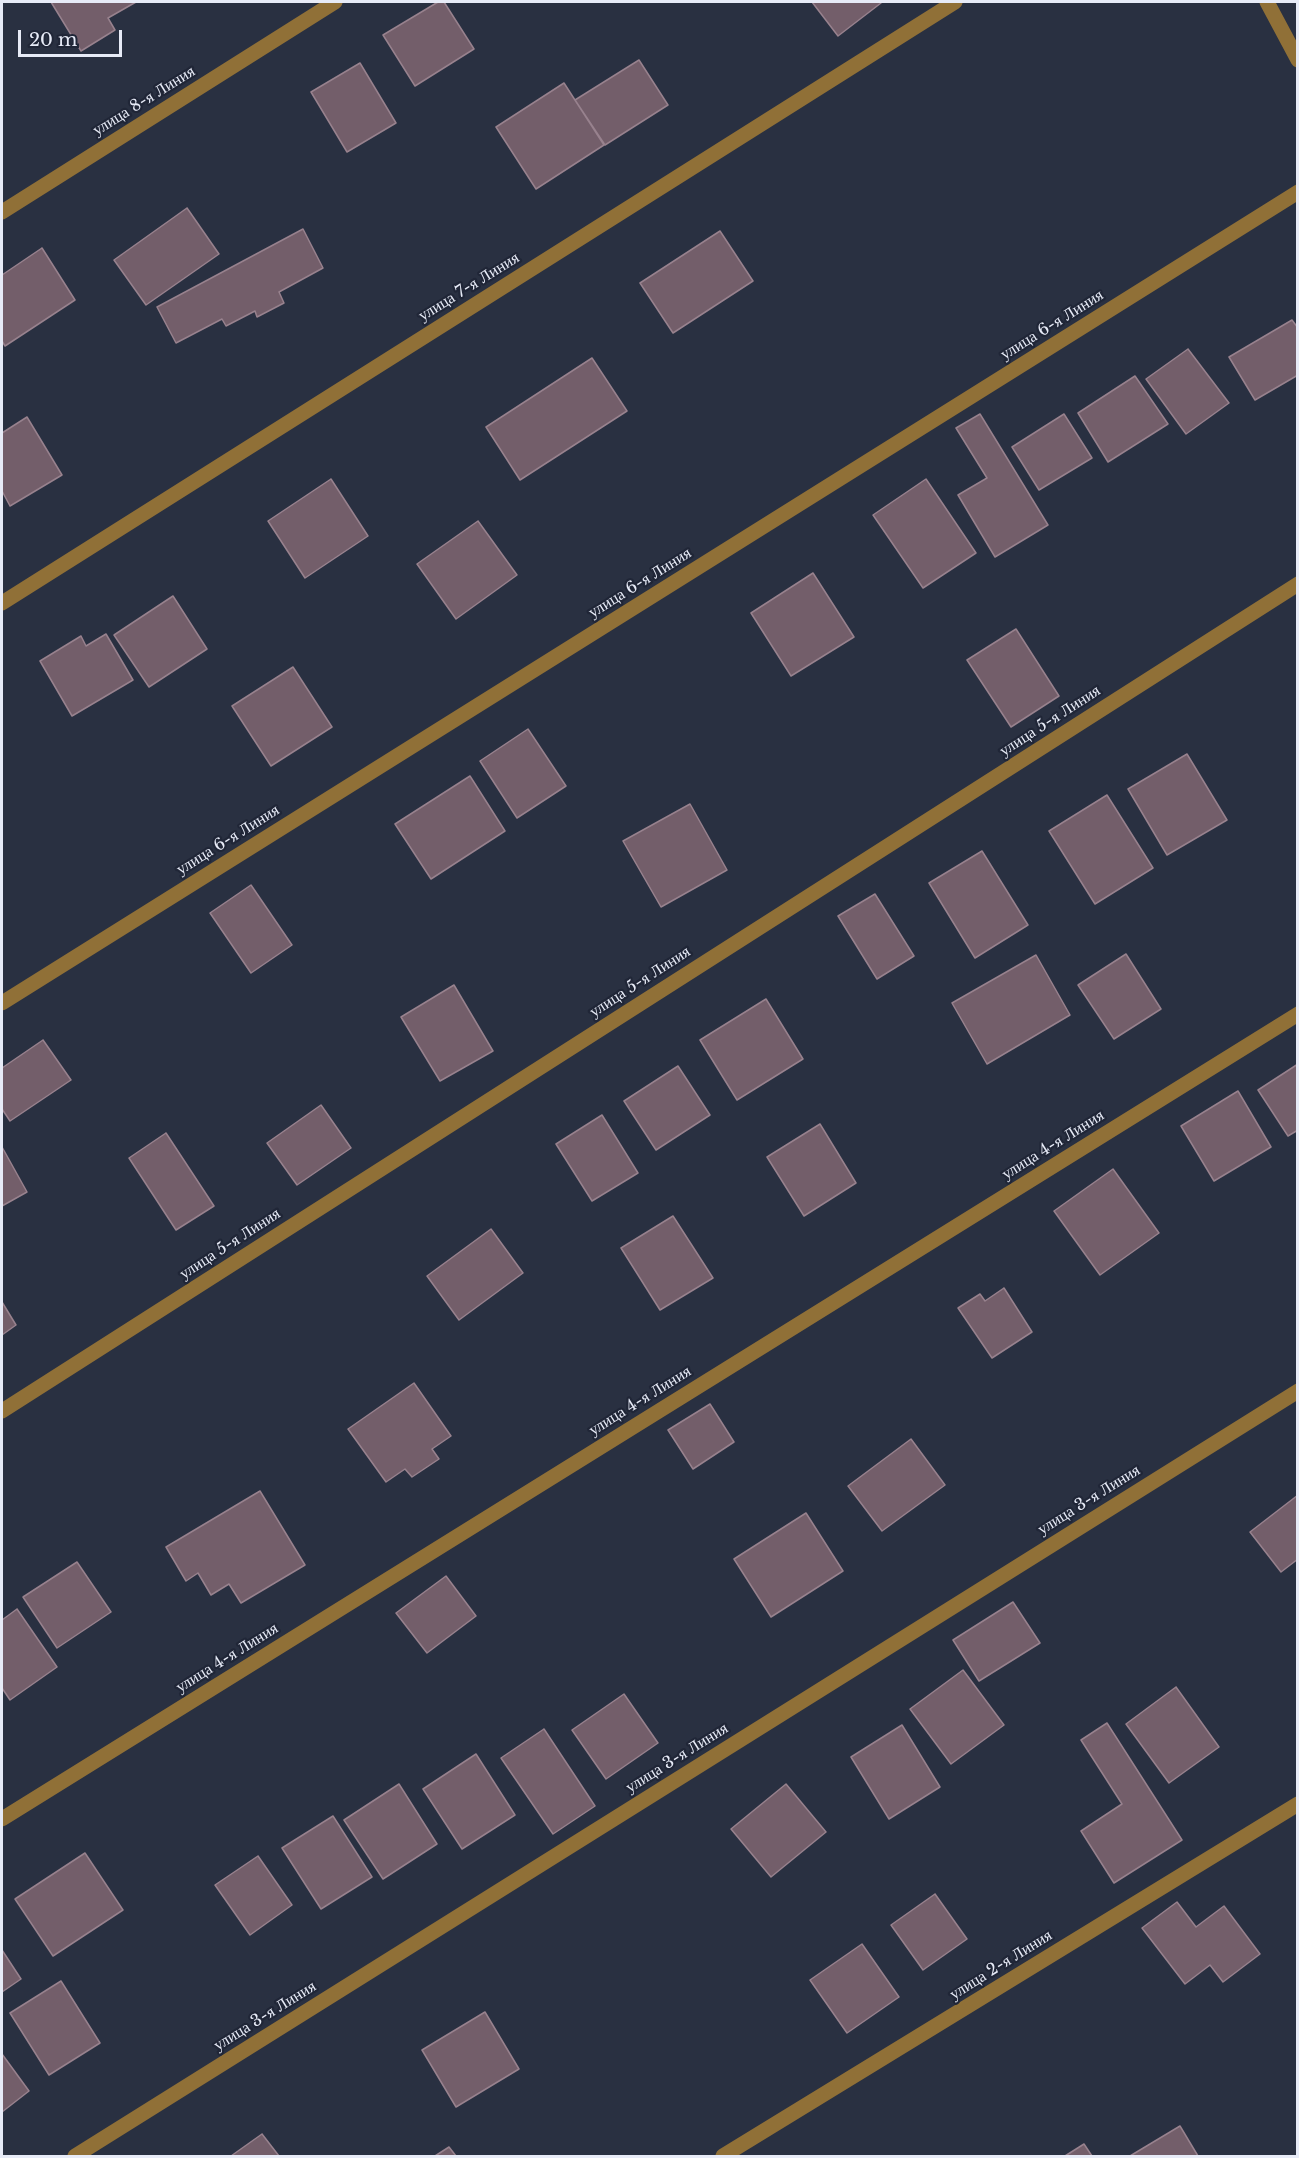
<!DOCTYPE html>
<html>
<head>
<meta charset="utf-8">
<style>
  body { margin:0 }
  #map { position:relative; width:1299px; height:2158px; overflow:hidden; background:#293041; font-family:"Libre Baskerville",serif }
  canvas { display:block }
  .frame { position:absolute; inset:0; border:3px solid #e7ebf7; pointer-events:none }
  .scale { position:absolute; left:18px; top:30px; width:104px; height:27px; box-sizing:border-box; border:3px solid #e7ebf7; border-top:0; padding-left:8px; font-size:18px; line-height:21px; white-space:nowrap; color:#e7ebf7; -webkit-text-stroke:4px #202637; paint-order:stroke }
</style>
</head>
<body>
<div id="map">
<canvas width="1299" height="2158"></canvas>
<div class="frame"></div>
<div class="scale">20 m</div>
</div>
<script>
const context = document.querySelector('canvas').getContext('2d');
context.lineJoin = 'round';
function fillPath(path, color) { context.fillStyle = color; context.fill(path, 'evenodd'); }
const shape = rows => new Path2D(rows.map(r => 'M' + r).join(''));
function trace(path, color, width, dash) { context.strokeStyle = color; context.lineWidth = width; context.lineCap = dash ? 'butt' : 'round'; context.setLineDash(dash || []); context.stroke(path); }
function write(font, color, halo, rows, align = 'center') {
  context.font = font + ' "Libre Baskerville",serif'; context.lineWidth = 4.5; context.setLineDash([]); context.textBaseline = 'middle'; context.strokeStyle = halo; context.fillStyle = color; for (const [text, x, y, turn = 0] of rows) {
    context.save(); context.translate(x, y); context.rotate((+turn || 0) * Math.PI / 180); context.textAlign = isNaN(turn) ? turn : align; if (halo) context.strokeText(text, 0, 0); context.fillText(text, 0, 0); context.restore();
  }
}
const building = shape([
  [51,2,136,2,108,18,115,30,81,51,51,2],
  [438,2,444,2,474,49,415,86,383,35,438,2],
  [812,2,880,2,881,3,838,36,812,2],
  [639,60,668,105,605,145,575,100,639,60],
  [360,63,396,123,347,152,311,92,360,63],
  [564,83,604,145,536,189,496,127,564,83],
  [187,208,219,254,146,305,114,260,187,208],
  [303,229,323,268,279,292,284,303,257,317,255,311,226,326,222,319,176,343,157,307,303,229],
  [720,231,753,281,673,333,640,283,720,231],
  [42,248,75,300,5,346,2,341,2,275,42,248],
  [1292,320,1298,328,1298,375,1255,400,1229,357,1292,320],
  [1188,349,1229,403,1186,434,1146,379,1188,349],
  [592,358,627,411,520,480,486,427,592,358],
  [1135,376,1168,424,1108,462,1078,413,1135,376],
  [980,414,1048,525,995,557,958,495,987,478,956,428,980,414],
  [1064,414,1092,458,1039,490,1012,447,1064,414],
  [27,417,62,475,10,506,2,491,2,433,27,417],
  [331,479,368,536,305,578,268,521,331,479],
  [926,479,976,553,923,588,873,515,926,479],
  [478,521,517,575,456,619,417,564,478,521],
  [813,573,854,637,791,676,751,613,813,573],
  [173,596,207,649,149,687,114,635,173,596],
  [1016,629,1059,696,1011,727,967,660,1016,629],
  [106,634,133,680,72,716,40,661,81,636,86,646,106,634],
  [293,667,332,727,271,766,232,706,293,667],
  [528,729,566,786,517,818,480,761,528,729],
  [1187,754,1227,820,1167,855,1128,789,1187,754],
  [470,776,505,831,431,879,395,824,470,776],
  [1107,795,1153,868,1095,904,1049,831,1107,795],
  [690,804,727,870,661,907,623,841,690,804],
  [982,851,1028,925,975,958,929,883,982,851],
  [251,885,292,945,251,973,210,913,251,885],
  [875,894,914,956,877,979,838,916,875,894],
  [1126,954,1161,1009,1114,1039,1078,985,1126,954],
  [1036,955,1070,1015,987,1064,952,1003,1036,955],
  [454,985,493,1051,440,1081,401,1017,454,985],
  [766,999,803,1059,737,1100,700,1040,766,999],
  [43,1040,71,1080,10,1121,2,1109,2,1068,43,1040],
  [1298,1064,1298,1130,1288,1136,1258,1090,1298,1064],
  [678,1066,710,1115,656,1150,624,1101,678,1066],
  [1238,1091,1271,1147,1214,1181,1181,1126,1238,1091],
  [321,1105,351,1148,297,1185,267,1143,321,1105],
  [602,1115,638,1173,592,1201,556,1144,602,1115],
  [820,1124,856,1183,804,1216,767,1157,820,1124],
  [166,1133,214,1206,176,1230,129,1158,166,1133],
  [2,1147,27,1192,2,1206,2,1147],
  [1113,1169,1159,1233,1100,1275,1054,1211,1113,1169],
  [673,1216,713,1278,660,1310,621,1248,673,1216],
  [491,1229,523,1273,459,1320,427,1276,491,1229],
  [1004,1288,1032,1332,992,1358,958,1308,980,1294,985,1301,1004,1288],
  [2,1302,16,1325,2,1335,2,1302],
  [414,1383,451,1436,432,1449,439,1459,412,1477,405,1469,386,1482,348,1429,414,1383],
  [710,1404,734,1442,693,1469,668,1430,710,1404],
  [911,1439,945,1485,882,1531,848,1486,911,1439],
  [260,1491,305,1565,241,1603,229,1584,211,1595,198,1573,186,1581,166,1547,260,1491],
  [1298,1495,1298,1559,1281,1572,1250,1532,1298,1495],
  [806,1513,843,1571,771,1617,734,1559,806,1513],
  [77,1562,111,1612,57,1648,23,1597,77,1562],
  [446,1576,476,1616,427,1653,396,1613,446,1576],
  [1013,1602,1040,1643,979,1681,953,1640,1013,1602],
  [17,1609,57,1667,10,1700,2,1688,2,1620,17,1609],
  [963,1670,1004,1725,951,1764,910,1709,963,1670],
  [1176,1687,1219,1747,1169,1783,1126,1724,1176,1687],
  [624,1694,658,1743,606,1779,572,1730,624,1694],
  [1107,1723,1182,1840,1114,1883,1081,1831,1122,1804,1081,1740,1107,1723],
  [902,1725,940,1787,889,1819,851,1757,902,1725],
  [544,1729,595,1806,553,1834,501,1758,544,1729],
  [476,1754,515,1815,462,1849,423,1789,476,1754],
  [399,1784,437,1844,383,1879,344,1820,399,1784],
  [786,1784,826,1832,771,1877,731,1829,786,1784],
  [333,1816,372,1877,321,1909,282,1848,333,1816],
  [85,1853,123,1910,53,1956,15,1899,85,1853],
  [258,1856,292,1905,250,1935,215,1885,258,1856],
  [935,1894,967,1939,923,1970,891,1925,935,1894],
  [1177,1902,1196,1927,1224,1906,1260,1954,1223,1982,1210,1965,1185,1984,1142,1928,1177,1902],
  [862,1944,899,1997,847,2033,810,1980,862,1944],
  [2,1950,21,1979,2,1992,2,1950],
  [61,1981,100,2043,49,2075,10,2013,61,1981],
  [485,2012,519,2069,456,2107,422,2050,485,2012],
  [2,2054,29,2091,2,2112,2,2054],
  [1180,2126,1198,2156,1130,2156,1180,2126],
  [262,2134,279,2156,231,2156,262,2134],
  [1084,2144,1092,2156,1065,2156,1084,2144],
  [449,2147,456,2156,435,2156,449,2147]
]);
fillPath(building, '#735e6a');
trace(building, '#98828e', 1.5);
trace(shape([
  [1267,2,1298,60],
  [2,212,335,2],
  [2,603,955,2],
  [2,1003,1298,192],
  [2,1411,1298,584],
  [2,1819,1298,1014],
  [75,2156,1298,1391],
  [723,2156,1298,1804]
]), '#907037', 15);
write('16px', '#e7ebf7', '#202637', [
  ["улица 8-я Линия",144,101,-32],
  ["улица 7-я Линия",469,287,-32],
  ["улица 6-я Линия",1052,325,-32],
  ["улица 6-я Линия",640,583,-32],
  ["улица 5-я Линия",1050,721,-33],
  ["улица 6-я Линия",228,840,-32],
  ["улица 5-я Линия",640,982,-33],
  ["улица 4-я Линия",1053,1145,-32],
  ["улица 5-я Линия",230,1244,-33],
  ["улица 4-я Линия",640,1401,-32],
  ["улица 3-я Линия",1089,1500,-32],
  ["улица 4-я Линия",227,1658,-32],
  ["улица 3-я Линия",677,1758,-32],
  ["улица 2-я Линия",1001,1965,-32],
  ["улица 3-я Линия",265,2016,-32]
]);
</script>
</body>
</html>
